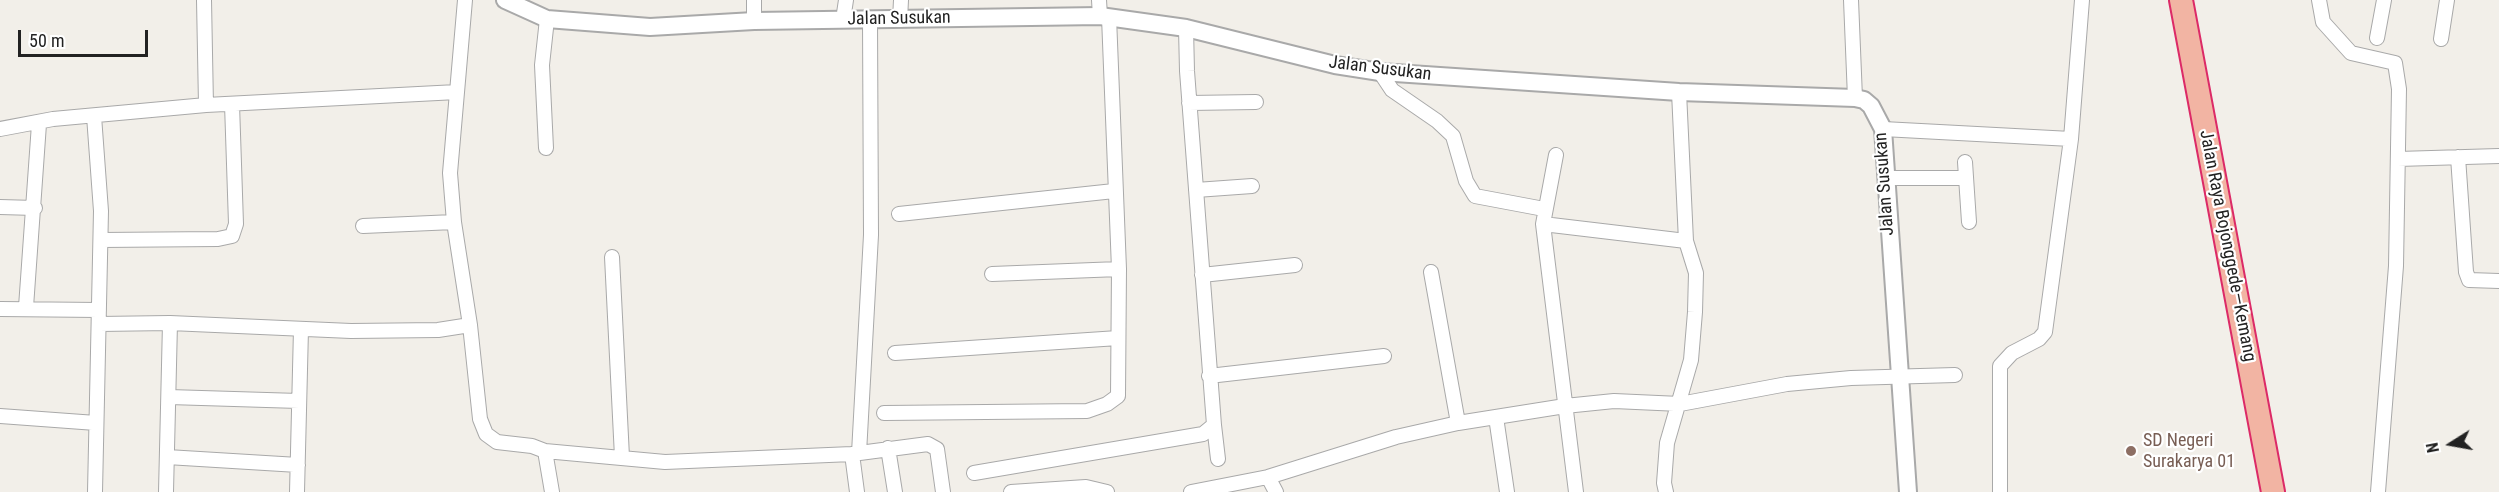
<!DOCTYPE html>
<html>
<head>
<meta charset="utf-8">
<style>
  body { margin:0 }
  #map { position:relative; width:2499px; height:492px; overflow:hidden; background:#f2efe9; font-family:"Roboto Condensed",sans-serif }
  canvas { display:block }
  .north { position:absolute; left:2421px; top:414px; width:60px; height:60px; -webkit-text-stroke:4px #fff; paint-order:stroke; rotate:259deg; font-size:16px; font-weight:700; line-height:24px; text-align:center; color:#222 }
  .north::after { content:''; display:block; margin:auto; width:21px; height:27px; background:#222; clip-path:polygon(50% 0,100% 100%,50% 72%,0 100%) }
  .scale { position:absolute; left:18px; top:30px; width:130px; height:27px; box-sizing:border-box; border:3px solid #222; border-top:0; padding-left:8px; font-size:18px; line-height:21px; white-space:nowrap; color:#222; -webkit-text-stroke:4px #fff; paint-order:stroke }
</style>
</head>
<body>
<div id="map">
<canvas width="2499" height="492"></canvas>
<div class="north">N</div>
<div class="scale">50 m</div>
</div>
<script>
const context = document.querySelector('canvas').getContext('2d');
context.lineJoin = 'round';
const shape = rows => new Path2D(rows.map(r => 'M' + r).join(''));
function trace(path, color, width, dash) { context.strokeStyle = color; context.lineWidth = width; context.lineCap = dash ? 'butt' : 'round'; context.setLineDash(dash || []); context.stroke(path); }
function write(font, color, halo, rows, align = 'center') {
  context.font = font + ' "Roboto Condensed",sans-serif'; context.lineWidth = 4.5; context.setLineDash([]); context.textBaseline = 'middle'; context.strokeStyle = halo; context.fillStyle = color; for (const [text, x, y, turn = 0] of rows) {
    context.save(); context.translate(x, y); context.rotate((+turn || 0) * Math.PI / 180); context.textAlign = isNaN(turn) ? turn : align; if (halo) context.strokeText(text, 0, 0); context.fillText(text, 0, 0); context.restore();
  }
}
const minor = shape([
  [204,0,206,105],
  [465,0,450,173,454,222,470,325,480,419,486,434,497,442,532,446,545,451,552,492],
  [754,0,754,21],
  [1099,0,1100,16],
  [1851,0,1855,98],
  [2319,0,2323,22,2351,53,2395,63,2399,89,2396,266,2378,492],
  [843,20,846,0],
  [900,20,901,0],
  [2377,38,2384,0],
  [2441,39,2447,0],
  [1380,72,1392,90,1437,121,1453,136,1466,181,1475,196,1544,209],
  [1189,103,1256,102],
  [94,116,101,211,95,492],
  [0,129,53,119,206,105,457,92],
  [1883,129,2071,139],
  [546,148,542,65,547,19],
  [1556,155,1543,224,1576,492],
  [2458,157,2466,272,2469,280,2499,281],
  [2398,159,2499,156],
  [1965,162,1969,222],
  [1887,178,1965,178],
  [1196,190,1252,186],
  [0,207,35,208],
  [899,214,1114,191],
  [1543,224,1686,241],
  [363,226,454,222],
  [101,240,218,239,232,236,236,224,232,104],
  [612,257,622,457],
  [1431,272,1458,423],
  [992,274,1119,269],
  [1202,275,1295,265],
  [26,307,39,124],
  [0,309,99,310],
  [99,324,170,323,351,331,438,330,470,325],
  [895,353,1118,338],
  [1209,376,1384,356],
  [169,397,299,401],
  [884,413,1087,411,1107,404,1118,396,1119,269,1109,17],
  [0,416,96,423],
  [1496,417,1507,492],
  [1214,425,1218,459],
  [888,448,895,492],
  [545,451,665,462,852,454,928,444,937,449,943,492],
  [859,453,871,235,870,20],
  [852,454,857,492],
  [167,457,298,465],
  [974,473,1203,434,1214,425,1187,71,1186,28],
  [1268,477,1276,492],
  [166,492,170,323],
  [297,492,301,329],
  [1011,492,1086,487,1107,492],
  [1191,492,1268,477,1396,437,1458,423,1565,406,1614,401,1680,404,1787,384,1851,378,1955,375],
  [1666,492,1664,483,1667,443,1691,360,1695,312,1696,273,1686,241,1679,92],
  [2000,492,2000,366,2012,353,2039,339,2045,332,2071,139,2082,0]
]);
const tertiary = shape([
  [505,0,547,19,650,27,754,21,1100,16,1186,28,1335,65,1380,72,1679,92,1855,98,1864,100,1871,106,1883,129,1908,492]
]);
const trunk = shape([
  [2181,0,2273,492]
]);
trace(minor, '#a9a9a9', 16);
trace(tertiary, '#a9a9a9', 20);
trace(trunk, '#dc2a67', 26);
trace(minor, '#fff', 14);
trace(tertiary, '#fff', 16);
trace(trunk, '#f2b4a3', 22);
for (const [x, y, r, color] of [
  [2131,451,6,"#8d6e63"]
]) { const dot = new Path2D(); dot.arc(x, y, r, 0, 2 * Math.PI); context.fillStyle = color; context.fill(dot); trace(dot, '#fff', 2); }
write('18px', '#222', '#fff', [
  ["Jalan Susukan",899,19,-1],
  ["Jalan Susukan",1380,69,7],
  ["Jalan Susukan",1885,184,-94],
  ["Jalan Raya Bojonggede—Kemang",2227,246,79]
]);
write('18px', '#785e54', '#fff', [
  ["SD Negeri",2143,441],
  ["Surakarya 01",2143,462]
], 'left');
</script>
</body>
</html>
